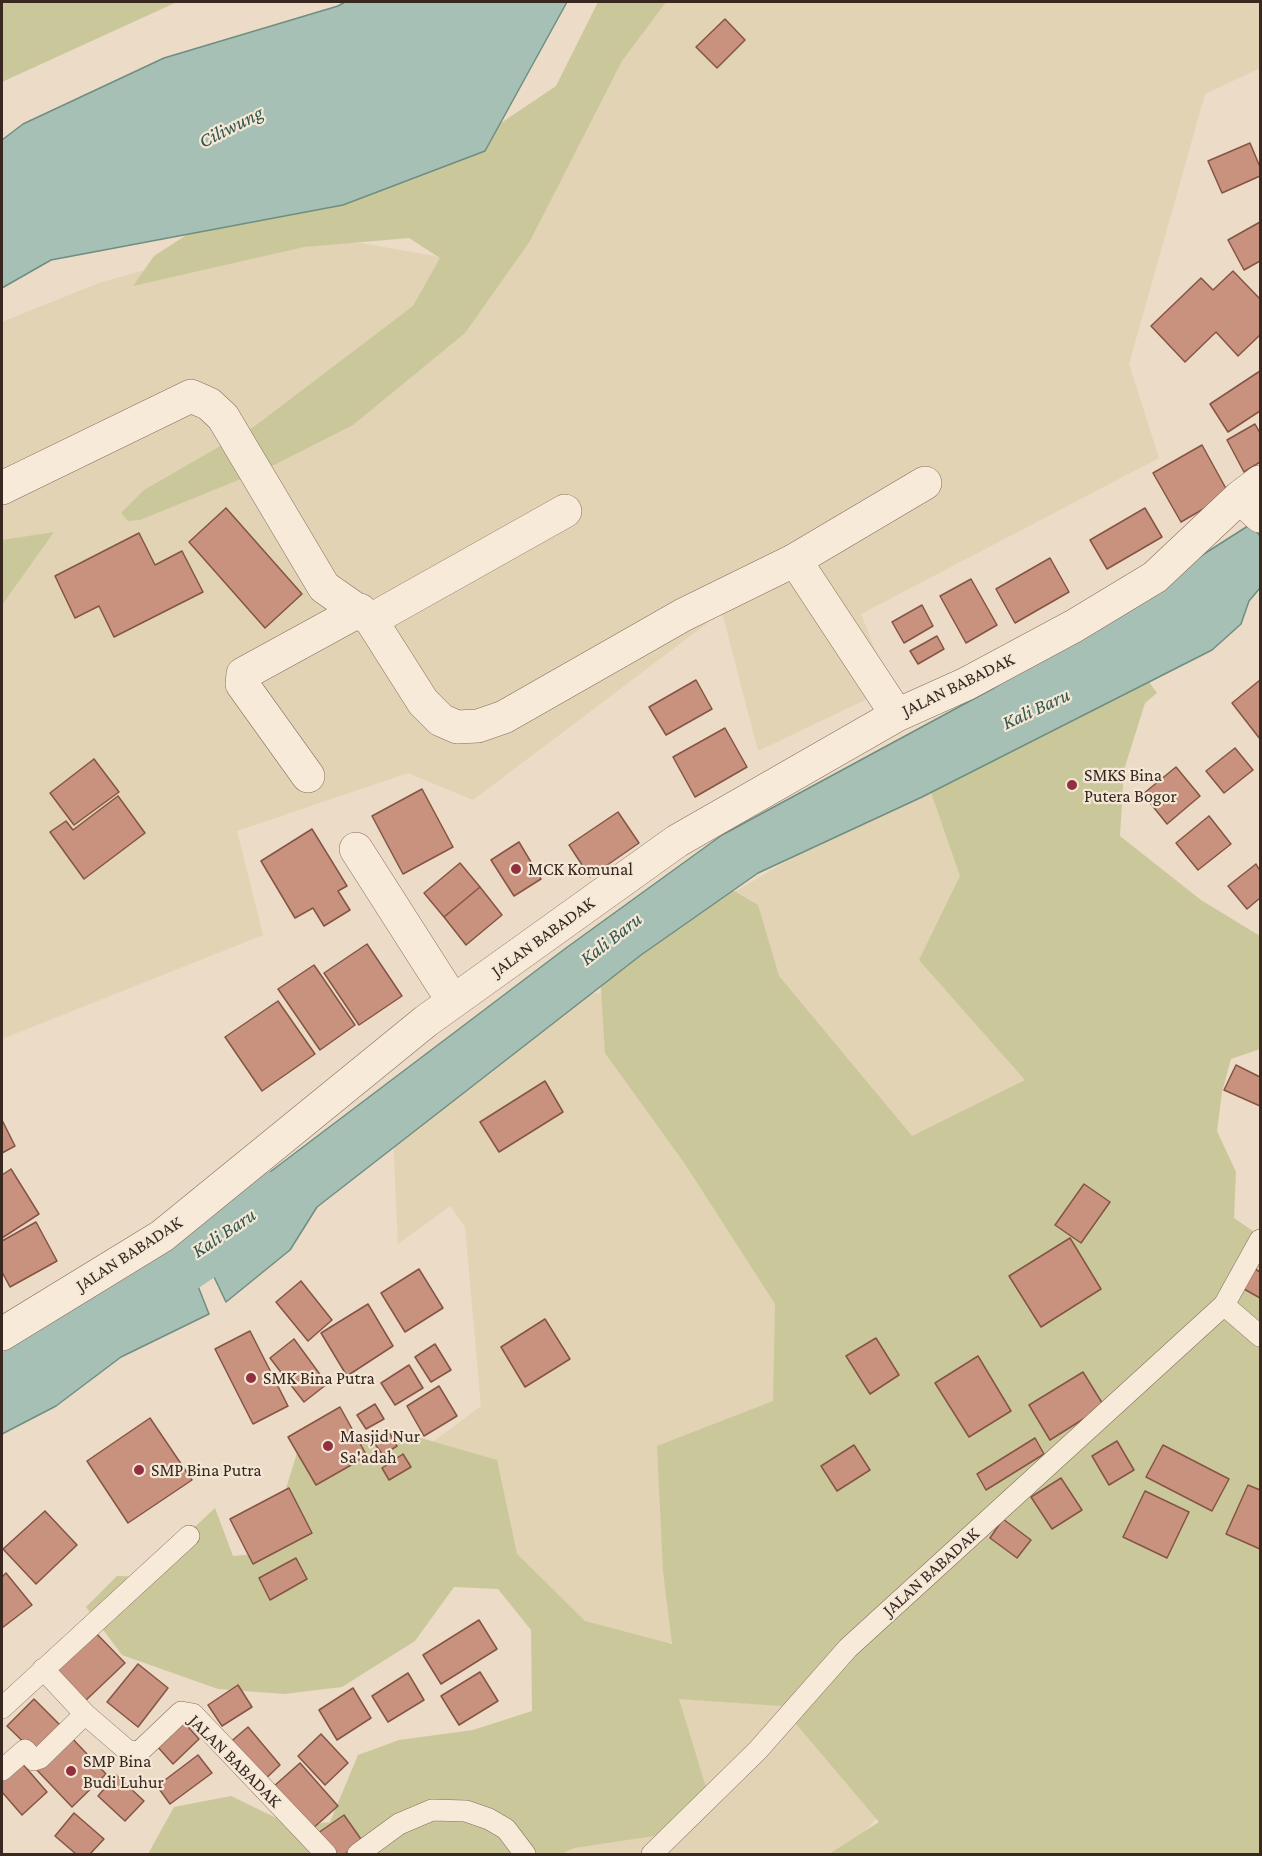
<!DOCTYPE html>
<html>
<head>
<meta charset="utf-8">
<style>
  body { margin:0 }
  #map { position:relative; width:1262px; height:1856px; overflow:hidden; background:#ecdbc6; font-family:"Crimson Pro",serif }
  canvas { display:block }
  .frame { position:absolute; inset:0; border:3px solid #382820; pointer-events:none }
</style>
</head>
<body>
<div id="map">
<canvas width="1262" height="1856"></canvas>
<div class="frame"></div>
</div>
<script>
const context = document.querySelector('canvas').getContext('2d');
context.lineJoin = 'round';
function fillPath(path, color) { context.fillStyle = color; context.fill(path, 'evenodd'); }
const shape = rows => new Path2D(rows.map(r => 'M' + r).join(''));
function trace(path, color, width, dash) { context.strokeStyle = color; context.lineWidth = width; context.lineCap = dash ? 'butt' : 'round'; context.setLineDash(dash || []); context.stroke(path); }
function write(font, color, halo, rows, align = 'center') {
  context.font = font + ' "Crimson Pro",serif'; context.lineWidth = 4.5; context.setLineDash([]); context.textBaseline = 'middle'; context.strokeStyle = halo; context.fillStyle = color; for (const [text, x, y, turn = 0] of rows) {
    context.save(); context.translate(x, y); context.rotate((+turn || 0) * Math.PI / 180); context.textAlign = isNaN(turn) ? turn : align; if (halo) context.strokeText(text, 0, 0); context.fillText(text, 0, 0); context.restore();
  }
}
fillPath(shape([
  [641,2,1260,2,1260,68,1205,94,1129,364,1159,458,861,614,890,688,758,751,722,612,473,800,408,773,237,831,263,935,2,1039,2,322,102,282,287,230,440,257],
  [902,794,957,794,1043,1084,911,1162,722,899],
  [578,992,617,995,790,1299,802,1398,690,1638,609,1657,418,1453,481,1406,465,1227,450,1206,398,1244,393,1135],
  [771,1670,889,1804,845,1854,561,1854,684,1788,655,1704]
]), '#e1d3b4');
fillPath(shape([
  [2,2,177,2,2,82],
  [598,2,666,2,622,61,530,241,465,333,353,425,268,468,140,520,128,521,121,513,144,490,255,426,413,306,440,258,409,238,304,247,133,286,154,256,202,225,449,158,556,86],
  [54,532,2,605,2,540],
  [1144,675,1157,693,1145,703,1124,770,1120,836,1201,900,1260,936,1260,1049,1231,1059,1222,1092,1217,1131,1236,1172,1234,1218,1260,1236,1260,1854,829,1854,879,1822,781,1706,679,1699,709,1797,674,1833,574,1848,561,1854,148,1854,174,1807,231,1796,295,1827,330,1822,358,1755,399,1740,473,1730,532,1711,531,1630,498,1589,454,1587,415,1641,342,1687,284,1694,218,1689,122,1655,86,1607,117,1576,155,1577,170,1550,215,1508,233,1556,266,1553,297,1453,397,1431,497,1460,517,1554,585,1621,672,1644,663,1571,657,1446,773,1401,775,1304,685,1164,605,1053,600,975,714,879,758,905,779,976,912,1136,1025,1080,919,960,960,876,927,781]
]), '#cac89b');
const water = shape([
  [345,2,567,2,485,151,343,205,51,260,2,288,2,140,23,124,164,58,338,6,345,2],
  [1251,524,1260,536,1260,588,1249,601,1241,624,1212,650,922,797,758,873,641,955,317,1207,290,1250,226,1302,192,1231,566,948,722,835,992,689,1251,524],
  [179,1238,209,1314,121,1357,56,1406,2,1434,2,1350,179,1238]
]);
fillPath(water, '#a7c0b5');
trace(water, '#6e8e81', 1.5);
trace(shape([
  [2,1382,270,1203]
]), '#a7c0b5', 62);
const building = shape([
  [725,19,745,40,717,68,696,47,725,19],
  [1250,143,1260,167,1260,176,1222,193,1208,161,1250,143],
  [1260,222,1260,261,1244,270,1228,240,1260,222],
  [1233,271,1260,299,1260,335,1238,356,1216,332,1185,362,1151,326,1201,278,1213,290,1233,271],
  [1260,371,1260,411,1228,432,1210,404,1260,371],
  [1255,424,1260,433,1260,462,1244,472,1227,440,1255,424],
  [1202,445,1229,494,1181,522,1153,473,1202,445],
  [226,508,302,594,265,628,189,542,226,508],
  [1145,508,1162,537,1107,569,1090,540,1145,508],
  [139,533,155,565,182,551,203,592,114,637,99,606,75,618,55,576,139,533],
  [1050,558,1069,592,1015,623,996,589,1050,558],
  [971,579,997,625,966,643,940,596,971,579],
  [922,605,933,626,904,643,892,622,922,605],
  [937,636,944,649,918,664,910,651,937,636],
  [696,680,712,709,666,735,649,707,696,680],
  [1260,680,1260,739,1232,703,1260,680],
  [725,728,747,767,695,797,673,757,725,728],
  [1235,748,1253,770,1224,793,1206,771,1235,748],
  [94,759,119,792,74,825,50,793,94,759],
  [1176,767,1200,796,1167,824,1143,794,1176,767],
  [422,789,453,847,403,874,372,816,422,789],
  [118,796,145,833,84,879,50,832,66,821,73,830,118,796],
  [618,812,639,843,590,877,569,845,618,812],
  [1209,816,1231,844,1198,870,1176,843,1209,816],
  [312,829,347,886,338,891,350,910,324,926,313,908,295,918,261,861,312,829],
  [519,842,541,879,514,896,491,860,519,842],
  [460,863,480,887,444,917,424,893,460,863],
  [1256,864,1260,871,1260,898,1247,909,1228,886,1256,864],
  [480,887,502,915,466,945,444,917,480,887],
  [367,944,402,996,359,1025,324,973,367,944],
  [314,965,355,1025,320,1050,278,989,314,965],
  [278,1001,315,1054,262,1091,225,1037,278,1001],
  [1236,1065,1260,1077,1260,1106,1224,1090,1236,1065],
  [545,1081,563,1112,499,1152,480,1122,545,1081],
  [2,1120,15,1146,2,1153,2,1120],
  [11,1169,39,1214,2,1238,2,1175,11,1169],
  [1084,1184,1110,1202,1081,1243,1055,1225,1084,1184],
  [36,1222,57,1261,10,1287,2,1272,2,1241,36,1222],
  [1070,1238,1101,1289,1041,1327,1009,1276,1070,1238],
  [419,1269,443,1308,405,1332,381,1293,419,1269],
  [1255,1269,1260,1272,1260,1298,1244,1289,1255,1269],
  [301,1281,332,1320,308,1341,276,1302,301,1281],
  [368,1304,393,1346,347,1376,321,1333,368,1304],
  [545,1319,570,1359,525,1387,501,1347,545,1319],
  [250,1331,288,1406,253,1424,215,1349,250,1331],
  [876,1338,899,1375,870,1394,846,1356,876,1338],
  [294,1339,327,1384,304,1402,270,1358,294,1339],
  [435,1344,451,1370,431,1382,415,1357,435,1344],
  [978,1356,1011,1411,969,1437,935,1383,978,1356],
  [409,1365,423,1388,395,1405,381,1383,409,1365],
  [1083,1372,1104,1406,1050,1440,1029,1405,1083,1372],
  [439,1386,457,1416,424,1436,407,1406,439,1386],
  [375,1404,384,1419,366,1429,357,1415,375,1404],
  [340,1407,367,1456,316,1485,288,1437,340,1407],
  [150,1418,192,1480,128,1523,87,1461,150,1418],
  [390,1434,397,1446,383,1455,375,1444,390,1434],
  [1035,1438,1044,1454,986,1490,977,1474,1035,1438],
  [1117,1441,1134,1470,1109,1485,1092,1456,1117,1441],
  [854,1445,870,1470,837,1491,821,1466,854,1445],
  [1163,1445,1229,1479,1212,1511,1146,1477,1163,1445],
  [403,1454,411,1467,389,1480,382,1468,403,1454],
  [1061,1478,1082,1510,1052,1529,1031,1497,1061,1478],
  [1248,1485,1260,1490,1260,1549,1226,1534,1248,1485],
  [289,1488,312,1533,253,1564,230,1519,289,1488],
  [1145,1491,1189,1512,1167,1558,1123,1537,1145,1491],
  [45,1511,77,1545,36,1584,3,1549,45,1511],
  [1003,1519,1031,1540,1017,1558,990,1538,1003,1519],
  [296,1558,307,1579,270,1600,259,1578,296,1558],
  [6,1573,32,1605,2,1628,2,1577,6,1573],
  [479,1620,497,1649,441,1684,423,1655,479,1620],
  [94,1631,125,1663,84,1702,54,1670,94,1631],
  [138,1664,168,1688,138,1727,107,1702,138,1664],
  [480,1672,498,1701,459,1725,441,1696,480,1672],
  [408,1673,424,1700,388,1722,372,1696,408,1673],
  [238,1685,252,1707,222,1726,208,1705,238,1685],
  [353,1688,371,1718,337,1740,319,1710,353,1688],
  [34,1699,62,1727,36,1754,7,1726,34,1699],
  [181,1719,199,1739,173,1764,155,1744,181,1719],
  [248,1727,280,1765,261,1783,228,1744,248,1727],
  [321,1734,348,1763,325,1785,298,1756,321,1734],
  [69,1735,106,1774,72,1807,35,1768,69,1735],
  [198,1755,212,1773,170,1804,157,1786,198,1755],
  [21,1762,47,1792,22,1815,2,1792,2,1779,21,1762],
  [300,1763,338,1806,311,1830,273,1787,300,1763],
  [116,1775,144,1801,125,1821,98,1796,116,1775],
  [74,1813,104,1839,90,1854,76,1854,55,1836,74,1813],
  [344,1815,363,1842,345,1854,333,1854,318,1833,344,1815]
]);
fillPath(building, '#c8927e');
trace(building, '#855444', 1.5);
const service = shape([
  [1224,1305,1260,1336],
  [43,1669,85,1714,128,1751,139,1752,181,1712,193,1714,326,1854],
  [2,1708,189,1536],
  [2,1770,25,1750,34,1760,40,1758,85,1714],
  [358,1854,399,1824,432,1810,466,1811,489,1819,506,1829,525,1854],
  [652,1854,758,1750,848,1648,1224,1305,1260,1240]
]);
const minor = shape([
  [2,488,191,396,209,404,223,417,324,587,371,620,423,702,441,720,457,727,478,726,504,717,683,615,795,560,897,715],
  [1240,497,1260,516],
  [795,560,925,483],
  [371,620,565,511],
  [308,776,242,684,243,674,360,610],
  [356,849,453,1001],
  [2,1334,162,1236,426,1021,677,841,897,715,966,684,1074,626,1155,577,1240,497,1260,482]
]);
trace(service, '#876d5d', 22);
trace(minor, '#876d5d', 34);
trace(service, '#f7ead9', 21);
trace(minor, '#f7ead9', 33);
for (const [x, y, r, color] of [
  [1072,785,6,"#93303f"],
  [516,869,6,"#93303f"],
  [251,1378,6,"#93303f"],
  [328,1446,6,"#93303f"],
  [139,1470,6,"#93303f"],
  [71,1771,6,"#93303f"]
]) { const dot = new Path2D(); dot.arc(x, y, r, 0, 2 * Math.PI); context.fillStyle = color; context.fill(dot); trace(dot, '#f4e7d6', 2); }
write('18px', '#382820', '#f4e7d6', [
  ["JALAN BABADAK",958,685,-26],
  ["JALAN BABADAK",543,937,-36],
  ["JALAN BABADAK",129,1254,-33],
  ["JALAN BABADAK",931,1572,-42],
  ["JALAN BABADAK",235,1761,45]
]);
write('18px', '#382820', '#f4e7d6', [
  ["SMKS Bina",1084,775],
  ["Putera Bogor",1084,796],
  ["MCK Komunal",528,869],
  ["SMK Bina Putra",263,1378],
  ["Masjid Nur",340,1436],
  ["Sa'adah",340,1457],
  ["SMP Bina Putra",151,1470],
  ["SMP Bina",83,1761],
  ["Budi Luhur",83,1782]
], 'left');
write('italic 20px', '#30574e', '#f4e7d6', [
  ["Ciliwung",231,127,-27],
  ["Kali Baru",1036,709,-25],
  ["Kali Baru",611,939,-38],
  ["Kali Baru",224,1233,-34]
]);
</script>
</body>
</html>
